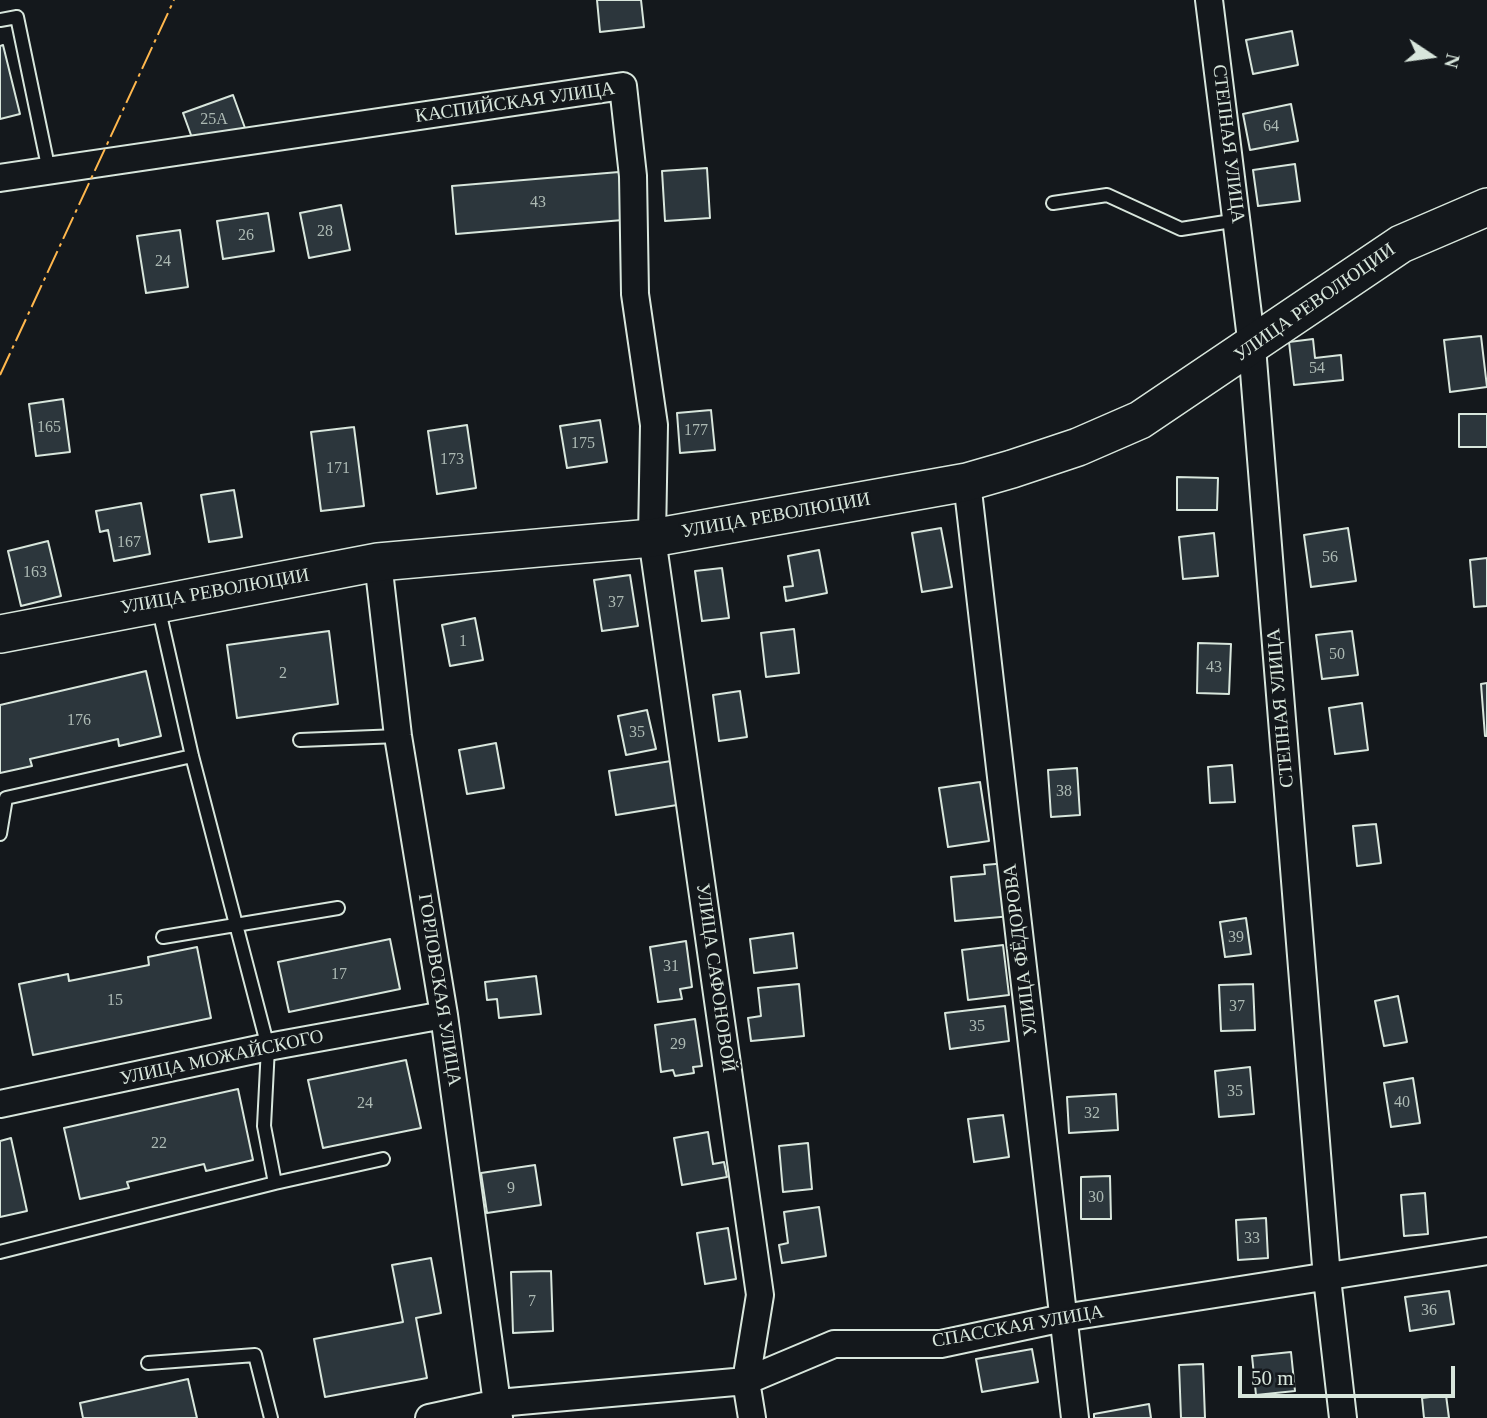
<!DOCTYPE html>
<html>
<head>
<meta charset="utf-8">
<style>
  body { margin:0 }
  #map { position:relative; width:1487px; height:1418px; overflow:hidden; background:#14181c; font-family:"Times New Roman",serif }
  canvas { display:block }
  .north { position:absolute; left:1396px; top:21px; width:70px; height:70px; -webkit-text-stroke:5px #14181c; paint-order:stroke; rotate:103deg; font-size:19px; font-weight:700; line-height:28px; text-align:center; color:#d8e6dc }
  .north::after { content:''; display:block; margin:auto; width:24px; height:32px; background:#d8e6dc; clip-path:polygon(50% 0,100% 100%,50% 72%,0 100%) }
  .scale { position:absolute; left:1238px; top:1366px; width:217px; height:32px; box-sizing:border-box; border:4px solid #d8e6dc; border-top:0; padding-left:9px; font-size:21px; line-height:24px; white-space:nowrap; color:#d8e6dc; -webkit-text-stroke:5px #14181c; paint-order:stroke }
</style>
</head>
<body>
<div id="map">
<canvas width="1487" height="1418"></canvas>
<div class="north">N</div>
<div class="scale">50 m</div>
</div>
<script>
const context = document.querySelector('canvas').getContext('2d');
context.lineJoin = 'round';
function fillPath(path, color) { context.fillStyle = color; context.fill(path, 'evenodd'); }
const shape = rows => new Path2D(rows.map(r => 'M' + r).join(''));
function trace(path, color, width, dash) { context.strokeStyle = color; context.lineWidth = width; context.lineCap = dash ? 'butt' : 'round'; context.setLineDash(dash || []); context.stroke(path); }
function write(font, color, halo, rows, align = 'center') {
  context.font = font + ' "Times New Roman",serif'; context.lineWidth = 5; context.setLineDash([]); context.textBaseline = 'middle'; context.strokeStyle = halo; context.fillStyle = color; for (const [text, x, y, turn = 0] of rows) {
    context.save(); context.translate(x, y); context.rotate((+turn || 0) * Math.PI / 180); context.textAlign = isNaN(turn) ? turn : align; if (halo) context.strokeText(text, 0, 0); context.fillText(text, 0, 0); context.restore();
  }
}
const building = shape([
  [597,0,641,0,644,27,600,32,597,0],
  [1292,31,1298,65,1253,74,1246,40,1292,31],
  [3,45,20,114,0,119,0,46,3,45],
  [233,95,245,128,195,146,183,113,233,95],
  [1291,104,1298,141,1250,150,1243,114,1291,104],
  [1295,164,1300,201,1258,206,1253,170,1295,164],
  [707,168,710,218,665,221,662,171,707,168],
  [619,172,623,220,456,234,452,186,619,172],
  [341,205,350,250,309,258,300,213,341,205],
  [268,213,274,251,223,259,217,221,268,213],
  [180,230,188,287,146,293,137,236,180,230],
  [1481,336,1487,387,1450,392,1444,340,1481,336],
  [1313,339,1315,358,1341,355,1343,380,1294,385,1289,342,1313,339],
  [63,399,70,452,36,456,29,404,63,399],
  [711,410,715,450,680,453,677,413,711,410],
  [1459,414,1487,414,1487,447,1459,447,1459,414],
  [600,420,607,462,567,468,560,426,600,420],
  [467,425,476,488,437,494,428,431,467,425],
  [354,427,364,506,321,511,311,432,354,427],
  [1177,477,1218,478,1217,510,1177,510,1177,477],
  [234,490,242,537,209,542,201,495,234,490],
  [141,503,150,554,114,561,108,530,100,532,96,511,141,503],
  [941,528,952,587,922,592,912,533,941,528],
  [1348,528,1356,581,1311,587,1304,535,1348,528],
  [1214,533,1218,576,1183,579,1179,537,1214,533],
  [48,541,61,596,21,606,8,551,48,541],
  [819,550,827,593,786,601,784,587,793,586,788,556,819,550],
  [1487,558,1487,606,1474,607,1470,560,1487,558],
  [722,568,729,618,702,621,695,571,722,568],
  [630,575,638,626,602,631,594,580,630,575],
  [475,618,483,660,450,666,442,625,475,618],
  [794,629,799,673,766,677,761,633,794,629],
  [329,631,338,704,237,718,227,645,329,631],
  [1352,631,1358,675,1322,679,1316,635,1352,631],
  [1198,643,1231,644,1229,694,1197,693,1198,643],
  [146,671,161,736,119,746,118,739,30,759,32,766,0,773,0,705,146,671],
  [1487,683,1487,736,1485,736,1481,684,1487,683],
  [740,691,747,737,719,741,713,695,740,691],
  [1362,703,1368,750,1335,754,1329,708,1362,703],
  [647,710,656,749,626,755,618,716,647,710],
  [496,743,504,788,467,794,459,750,496,743],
  [671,761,677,805,616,815,609,771,671,761],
  [1232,765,1235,802,1210,803,1208,767,1232,765],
  [1077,768,1080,815,1051,817,1048,770,1077,768],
  [980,782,989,841,948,847,939,788,980,782],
  [1376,824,1381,863,1357,866,1353,826,1376,824],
  [1007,863,1012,916,955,921,951,877,985,874,984,865,1007,863],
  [1246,918,1251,954,1225,957,1220,922,1246,918],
  [793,933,797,968,754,973,750,939,793,933],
  [390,939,400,989,289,1012,278,962,390,939],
  [686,941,692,987,680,989,682,999,658,1002,650,947,686,941],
  [1003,945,1009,995,968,1000,962,950,1003,945],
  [197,947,211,1018,33,1055,19,984,68,974,69,981,149,965,148,957,197,947],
  [536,976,541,1014,499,1018,497,999,487,1000,485,982,536,976],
  [799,984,804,1036,751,1041,748,1018,761,1016,758,988,799,984],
  [1253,984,1255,1030,1221,1031,1219,985,1253,984],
  [1398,996,1407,1042,1384,1046,1375,1001,1398,996],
  [1005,1006,1009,1041,950,1049,945,1013,1005,1006],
  [695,1019,702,1066,693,1067,694,1073,675,1076,673,1070,661,1072,655,1025,695,1019],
  [406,1060,421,1128,323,1148,308,1080,406,1060],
  [1250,1067,1254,1114,1219,1117,1215,1071,1250,1067],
  [1413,1078,1420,1123,1391,1127,1384,1083,1413,1078],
  [238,1089,253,1160,206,1171,204,1164,127,1182,129,1188,80,1199,64,1128,238,1089],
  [1116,1094,1118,1130,1069,1133,1067,1097,1116,1094],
  [1003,1115,1009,1157,974,1162,968,1119,1003,1115],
  [708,1132,713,1164,724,1162,727,1177,682,1185,674,1138,708,1132],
  [11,1138,27,1211,0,1217,0,1141,11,1138],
  [808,1143,812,1189,783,1192,779,1146,808,1143],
  [535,1165,541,1205,487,1213,481,1173,535,1165],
  [1110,1176,1111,1219,1081,1219,1081,1177,1110,1176],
  [1425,1193,1428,1234,1404,1236,1401,1195,1425,1193],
  [819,1207,826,1256,782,1263,779,1245,788,1243,784,1212,819,1207],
  [1266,1218,1268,1258,1238,1260,1236,1220,1266,1218],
  [728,1228,736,1279,705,1284,697,1233,728,1228],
  [431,1258,441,1313,416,1318,427,1378,325,1397,314,1339,403,1322,392,1265,431,1258],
  [551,1271,553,1331,513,1333,511,1272,551,1271],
  [1449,1291,1454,1324,1410,1331,1405,1297,1449,1291],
  [1032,1349,1038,1382,982,1392,976,1359,1032,1349],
  [1291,1352,1295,1391,1256,1395,1252,1356,1291,1352],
  [1203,1364,1205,1418,1181,1418,1179,1365,1203,1364],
  [188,1379,197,1418,83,1418,80,1403,188,1379],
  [1446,1395,1449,1418,1424,1418,1422,1398,1446,1395],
  [1149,1404,1151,1418,1094,1418,1094,1414,1149,1404]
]);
fillPath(building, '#2c363c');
trace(building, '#d8e6dc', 2);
const lane = shape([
  [0,20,17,17,49,171],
  [1053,203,1107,195,1181,229,1238,220],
  [300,740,398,736],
  [0,834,6,798,192,756],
  [163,937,338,908],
  [275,1183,383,1159],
  [0,1252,275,1183,264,1126,268,1047,192,756,158,606],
  [148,1363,255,1355,271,1418]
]);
const street = shape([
  [1209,0,1252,347,1327,1278,1343,1418],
  [0,178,623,86,633,176,635,294,654,425,652,538,760,1295,746,1381,752,1418],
  [967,482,1075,1418],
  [378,562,398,736,444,1015,499,1418],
  [0,1104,268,1047,444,1015],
  [429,1418,498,1403,746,1381,834,1344,941,1344,1063,1318,1487,1251]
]);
const secondary = shape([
  [0,634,378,562,652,538,967,482,1012,469,1078,447,1140,420,1401,244,1487,207]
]);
trace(lane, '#d8e6dc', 16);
trace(street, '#d8e6dc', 30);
trace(secondary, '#d8e6dc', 40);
trace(lane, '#14181c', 12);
trace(street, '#14181c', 26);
trace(secondary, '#14181c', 37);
trace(shape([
  [0,375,174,0]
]), '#ffb74d', 2, [24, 5, 3.5, 5]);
write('16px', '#adbab4', null, [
  ["25А",214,120],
  ["64",1271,127],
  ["43",538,203],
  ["28",325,232],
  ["26",246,236],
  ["24",163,262],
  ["54",1317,369],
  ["165",49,428],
  ["177",696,431],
  ["175",583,444],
  ["173",452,460],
  ["171",338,469],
  ["167",129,543],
  ["56",1330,558],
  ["163",35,573],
  ["37",616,603],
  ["1",463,642],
  ["50",1337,655],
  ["43",1214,668],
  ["2",283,674],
  ["176",79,721],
  ["35",637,733],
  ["38",1064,792],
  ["39",1236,938],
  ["31",671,967],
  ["17",339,975],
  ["15",115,1001],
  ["37",1237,1007],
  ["35",977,1027],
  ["29",678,1045],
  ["35",1235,1092],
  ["40",1402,1103],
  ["24",365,1104],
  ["32",1092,1114],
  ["22",159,1144],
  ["9",511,1189],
  ["30",1096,1198],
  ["33",1252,1239],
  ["7",532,1302],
  ["36",1429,1311]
]);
write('19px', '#d8e6dc', '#14181c', [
  ["КАСПИЙСКАЯ УЛИЦА",515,103,-8],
  ["СТЕПНАЯ УЛИЦА",1228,144,83],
  ["УЛИЦА РЕВОЛЮЦИИ",1315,303,-35],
  ["УЛИЦА РЕВОЛЮЦИИ",776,516,-10],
  ["УЛИЦА РЕВОЛЮЦИИ",215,592,-10],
  ["СТЕПНАЯ УЛИЦА",1281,708,-95],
  ["УЛИЦА ФЁДОРОВА",1021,950,-97],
  ["УЛИЦА САФОНОВОЙ",715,978,82],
  ["ГОРЛОВСКАЯ УЛИЦА",439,990,81],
  ["УЛИЦА МОЖАЙСКОГО",222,1058,-12],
  ["СПАССКАЯ УЛИЦА",1018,1327,-10]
]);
</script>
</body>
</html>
